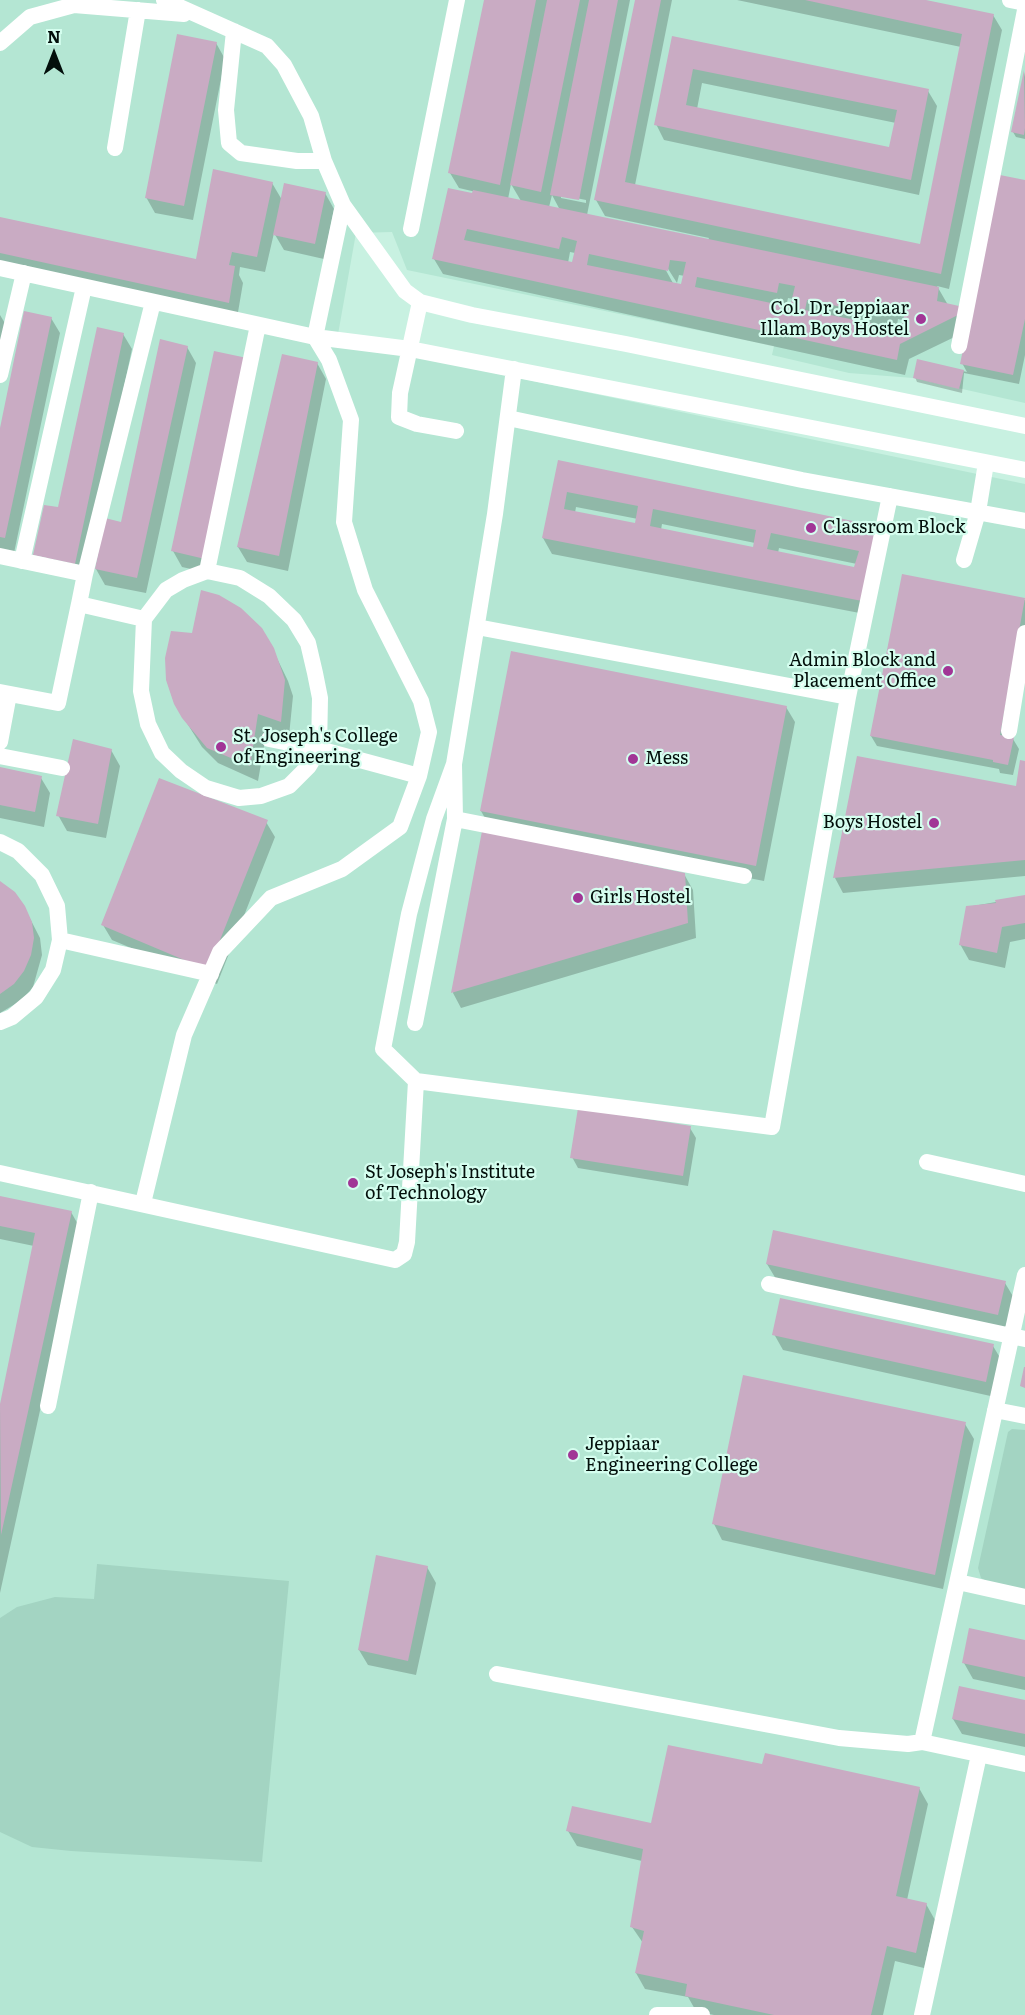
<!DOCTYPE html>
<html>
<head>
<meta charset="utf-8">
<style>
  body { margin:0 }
  #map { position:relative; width:1025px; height:2015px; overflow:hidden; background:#c8f1e1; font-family:Literata,serif }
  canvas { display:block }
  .north { position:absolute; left:24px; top:24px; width:60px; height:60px; -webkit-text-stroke:4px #d5feef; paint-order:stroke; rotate:0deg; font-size:16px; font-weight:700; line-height:24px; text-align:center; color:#030f0b }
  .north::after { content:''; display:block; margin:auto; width:21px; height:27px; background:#030f0b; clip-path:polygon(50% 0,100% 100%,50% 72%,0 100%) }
</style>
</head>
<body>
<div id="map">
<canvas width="1025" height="2015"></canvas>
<div class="north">N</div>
</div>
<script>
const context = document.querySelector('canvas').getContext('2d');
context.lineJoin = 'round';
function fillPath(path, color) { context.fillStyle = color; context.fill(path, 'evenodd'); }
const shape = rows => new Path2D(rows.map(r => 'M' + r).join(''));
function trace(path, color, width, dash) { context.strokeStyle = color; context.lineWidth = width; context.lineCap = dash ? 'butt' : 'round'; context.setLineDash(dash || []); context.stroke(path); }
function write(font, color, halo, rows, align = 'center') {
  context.font = font + ' Literata,serif'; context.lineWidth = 4.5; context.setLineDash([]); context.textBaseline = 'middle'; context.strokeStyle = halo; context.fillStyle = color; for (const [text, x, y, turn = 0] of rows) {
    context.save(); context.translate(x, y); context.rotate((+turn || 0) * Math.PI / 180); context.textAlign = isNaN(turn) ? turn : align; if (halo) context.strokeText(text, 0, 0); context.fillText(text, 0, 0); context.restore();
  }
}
fillPath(shape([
  [0,0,1025,0,1025,403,913,378,849,373,772,355,774,346,407,270,392,232,356,233,337,340,1025,484,1025,2015,0,2015]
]), '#b4e6d3');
fillPath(shape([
  [1012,1429,1025,1430,1025,1590,986,1581,981,1578,978,1568,1008,1432],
  [97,1564,289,1581,262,1862,71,1851,32,1847,0,1832,0,1618,17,1607,55,1597,94,1599]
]), '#a3d4c2');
fillPath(shape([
  [485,0,630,0,587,215,708,240,709,238,605,216,596,200,636,0,672,0,635,185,921,246,961,47,737,0,919,0,993,15,1002,30,949,289,937,286,948,305,958,307,1025,181,1025,355,1019,384,964,373,962,393,917,382,915,377,919,361,967,372,962,363,969,330,909,359,905,375,443,274,434,259,476,192,459,188,450,173],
  [511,184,521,201,508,199],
  [552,195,560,210,549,207],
  [561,195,586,200,586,203,561,198],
  [570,252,575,253,573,264,568,263],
  [665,264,677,283,679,275,685,276,682,286,674,285,663,265],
  [788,298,793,299,791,308,786,307],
  [898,319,905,321,902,331,896,330],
  [673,37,928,91,937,106,919,195,664,140,656,124],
  [702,83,896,123,890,149,697,109],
  [216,43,225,59,193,220,155,213,146,197],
  [1025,72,1025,139,1016,137,1013,132],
  [272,183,282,200,325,193,334,209,324,259,284,250,274,233,265,272,240,267,239,275,243,283,237,318,0,265,0,219,197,260],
  [0,315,6,325,0,356],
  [51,318,60,333,14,553,0,551,0,435],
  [123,334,132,349,83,579,44,570],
  [187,347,196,363,146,593,105,585,96,569,123,524],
  [215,353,214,574,182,567,173,551],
  [317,363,326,379,288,571,247,562,238,547],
  [559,461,876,527,870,615,552,554,543,538],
  [576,507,638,519,637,525,575,513],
  [662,524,755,543,754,548,661,530],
  [779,548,857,564,856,568,778,553],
  [903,576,1025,600,1025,644,1013,739,1019,749,1013,775,1000,773,999,769,877,746,871,736],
  [193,634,271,646,288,681,293,696,289,736,267,729,258,781,218,763,202,747,185,720],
  [786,707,795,722,764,881,490,827,481,811],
  [111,750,120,766,106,838,67,831,58,815],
  [858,758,1017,787,1025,763,1025,876,843,893,835,878],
  [0,769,41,778,50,793,44,827,0,818],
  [266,822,275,837,217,984,112,940,103,925],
  [483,833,684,874,693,890,696,938,461,1008,453,993],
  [0,885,24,907,40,938,42,955,33,987,22,1000,0,1013],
  [1025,897,1025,939,1010,942,1005,968,969,960,960,944,967,907],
  [690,1128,696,1138,688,1186,578,1168,572,1157],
  [0,1197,71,1212,80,1228,0,1593,0,1412,34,1246,0,1239],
  [767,1264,1005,1283,1014,1298,1007,1330,776,1279],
  [774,1334,993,1346,1002,1361,995,1397,783,1350],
  [965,1424,974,1439,943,1589,722,1540,714,1524],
  [427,1567,436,1583,416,1675,368,1665,359,1650],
  [1025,1641,1025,1690,973,1679,964,1663],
  [1025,1702,1025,1747,962,1734,953,1719],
  [763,1766,919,1788,928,1804,907,1900,926,1904,935,1920,924,1968,895,1961,883,2015,714,2015,696,2011,688,1997,645,1989,636,1973,643,1943,632,1927,642,1861,577,1846,568,1831,652,1825]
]), '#0003');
fillPath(shape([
  [484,0,536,0,500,185,448,173],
  [547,0,580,0,541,192,510,185],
  [589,0,618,0,579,200,550,195],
  [635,0,661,0,625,182,920,244,962,34,805,0,926,0,994,14,941,274,594,200],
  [177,34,217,42,184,206,145,198],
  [672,36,929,89,911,180,654,125],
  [693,69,897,110,889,147,686,105],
  [1024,70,1025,128,1024,135,1011,132],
  [213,169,273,182,257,257,232,252,229,265,235,266,229,303,0,253,0,217,196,259],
  [1000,175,1025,180,1025,319,1013,375,960,364],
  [284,183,326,192,315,244,273,235],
  [448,188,472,193,473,190,939,287,937,301,959,306,966,311,900,344,897,360,432,259],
  [467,229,559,249,562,237,577,241,572,262,464,240],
  [589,254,668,271,670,260,686,262,681,284,587,265],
  [697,277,777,293,779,283,795,286,790,307,695,287],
  [807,300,888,316,890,304,906,308,901,329,805,310],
  [24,311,52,317,5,538,0,537,0,428],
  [97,327,124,333,75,564,33,555,44,505,58,507],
  [160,339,188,346,137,578,95,569,105,518,121,522],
  [214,351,247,358,205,559,171,551],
  [282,354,318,362,279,556,237,547],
  [917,359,964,370,959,389,913,378],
  [558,460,877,526,862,601,542,538],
  [567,492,638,506,635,523,564,509],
  [653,509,756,530,753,547,650,526],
  [771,533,859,551,854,567,767,549],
  [902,574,1025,598,1000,735,1014,737,1008,765,993,762,993,760,870,736],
  [201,590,219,595,241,608,262,628,274,648,285,680,281,722,258,714,250,766,207,748,182,718,174,704,166,680,165,658,171,631,192,633],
  [511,651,787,706,756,866,480,811],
  [73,739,112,749,98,824,56,816],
  [857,756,1016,786,1020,760,1025,761,1025,860,833,878],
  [0,767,42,776,35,812,0,805],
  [159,778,268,820,208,970,101,925],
  [482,831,685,873,688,923,451,993],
  [0,881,15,892,25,906,32,922,34,938,31,955,24,971,14,984,0,994],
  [1025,895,1025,923,1002,927,997,953,959,945,966,906,996,903,995,900],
  [578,1108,691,1126,683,1176,570,1158],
  [0,1196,72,1211,1,1535,0,1404,35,1233,0,1226],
  [773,1230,1006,1281,998,1315,766,1264],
  [780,1298,994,1344,986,1382,772,1335],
  [1024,1367,1025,1367,1025,1388,1020,1386],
  [743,1375,966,1422,935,1575,712,1524],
  [376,1555,428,1566,408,1661,358,1650],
  [969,1628,1025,1640,1025,1677,962,1663],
  [959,1686,1025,1700,1025,1734,952,1719],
  [668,1745,762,1764,765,1753,920,1787,896,1896,927,1903,916,1953,887,1946,871,2015,774,2015,685,1996,687,1984,635,1973,644,1931,630,1927,643,1849,566,1831,572,1806,651,1823]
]), '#c9abc3');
trace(shape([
  [164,0,267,46,284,65,311,116,324,161,343,205,405,291,420,302,472,315,626,344,1025,426],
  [1010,0,1025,3],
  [234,31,226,110,229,143,241,153,297,161,324,161],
  [0,43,30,17,74,5,184,14],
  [115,148,138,10],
  [411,229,457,0],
  [0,268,315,337,410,349,1025,470],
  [420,302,400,393,399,417,417,424,456,431],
  [959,346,1025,10],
  [0,375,24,273],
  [508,418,802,480,1025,521],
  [0,556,85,574,79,604],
  [964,560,978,512,986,463],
  [22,561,84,287],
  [207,571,240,578,269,596,294,620,308,643,315,673,320,698,319,749,309,766,289,786,261,796,239,798,206,788,181,771,162,753,148,724,141,691,144,619,166,590,183,580,207,571],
  [207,571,258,325],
  [85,574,153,302],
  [477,627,848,697],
  [0,692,58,703,79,604,144,619],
  [1009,731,1025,633],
  [269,739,319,749,419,776],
  [0,742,9,694],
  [0,756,62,768],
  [454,764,434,819,409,914,383,1049,416,1081,772,1127,848,697,890,496],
  [455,819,744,876],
  [0,842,18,851,42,875,57,906,60,940,53,970,36,997,12,1017,0,1022],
  [60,940,211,974],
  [415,1023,455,819,454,764,495,514,514,369],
  [927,1162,1025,1184],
  [0,1173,395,1260,404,1254,407,1242,416,1081],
  [143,1203,184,1035,220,952,271,898,342,869,400,827,419,776,429,732,421,701,365,590,344,522,351,420,329,360,315,337,343,205],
  [769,1284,1025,1339],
  [48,1406,91,1192],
  [995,1410,1025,1416],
  [958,1582,1025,1597],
  [497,1674,839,1738,908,1744,922,1742,1025,1764],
  [922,1742,1025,1275],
  [657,2015,702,2015],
  [922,2015,979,1755]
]), '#fff', 16);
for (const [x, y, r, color] of [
  [921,319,6,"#a13696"],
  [811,528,6,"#a13696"],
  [948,671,6,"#a13696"],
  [221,747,6,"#a13696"],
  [633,759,6,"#a13696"],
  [934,823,6,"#a13696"],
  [578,898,6,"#a13696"],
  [353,1183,6,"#a13696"],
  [573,1455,6,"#a13696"]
]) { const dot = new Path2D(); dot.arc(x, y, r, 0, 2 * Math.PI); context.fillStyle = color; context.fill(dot); trace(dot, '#d5feef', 2); }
write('18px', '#030f0b', '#d5feef', [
  ["Col. Dr Jeppiaar",909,309,"right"],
  ["Illam Boys Hostel",909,330,"right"],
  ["Classroom Block",823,528],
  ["Admin Block and",936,661,"right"],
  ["Placement Office",936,682,"right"],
  ["St. Joseph's College",233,737],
  ["of Engineering",233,758],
  ["Mess",645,759],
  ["Boys Hostel",922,823,"right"],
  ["Girls Hostel",590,898],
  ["St Joseph's Institute",365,1173],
  ["of Technology",365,1194],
  ["Jeppiaar",585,1445],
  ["Engineering College",585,1466]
], 'left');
</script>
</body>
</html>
